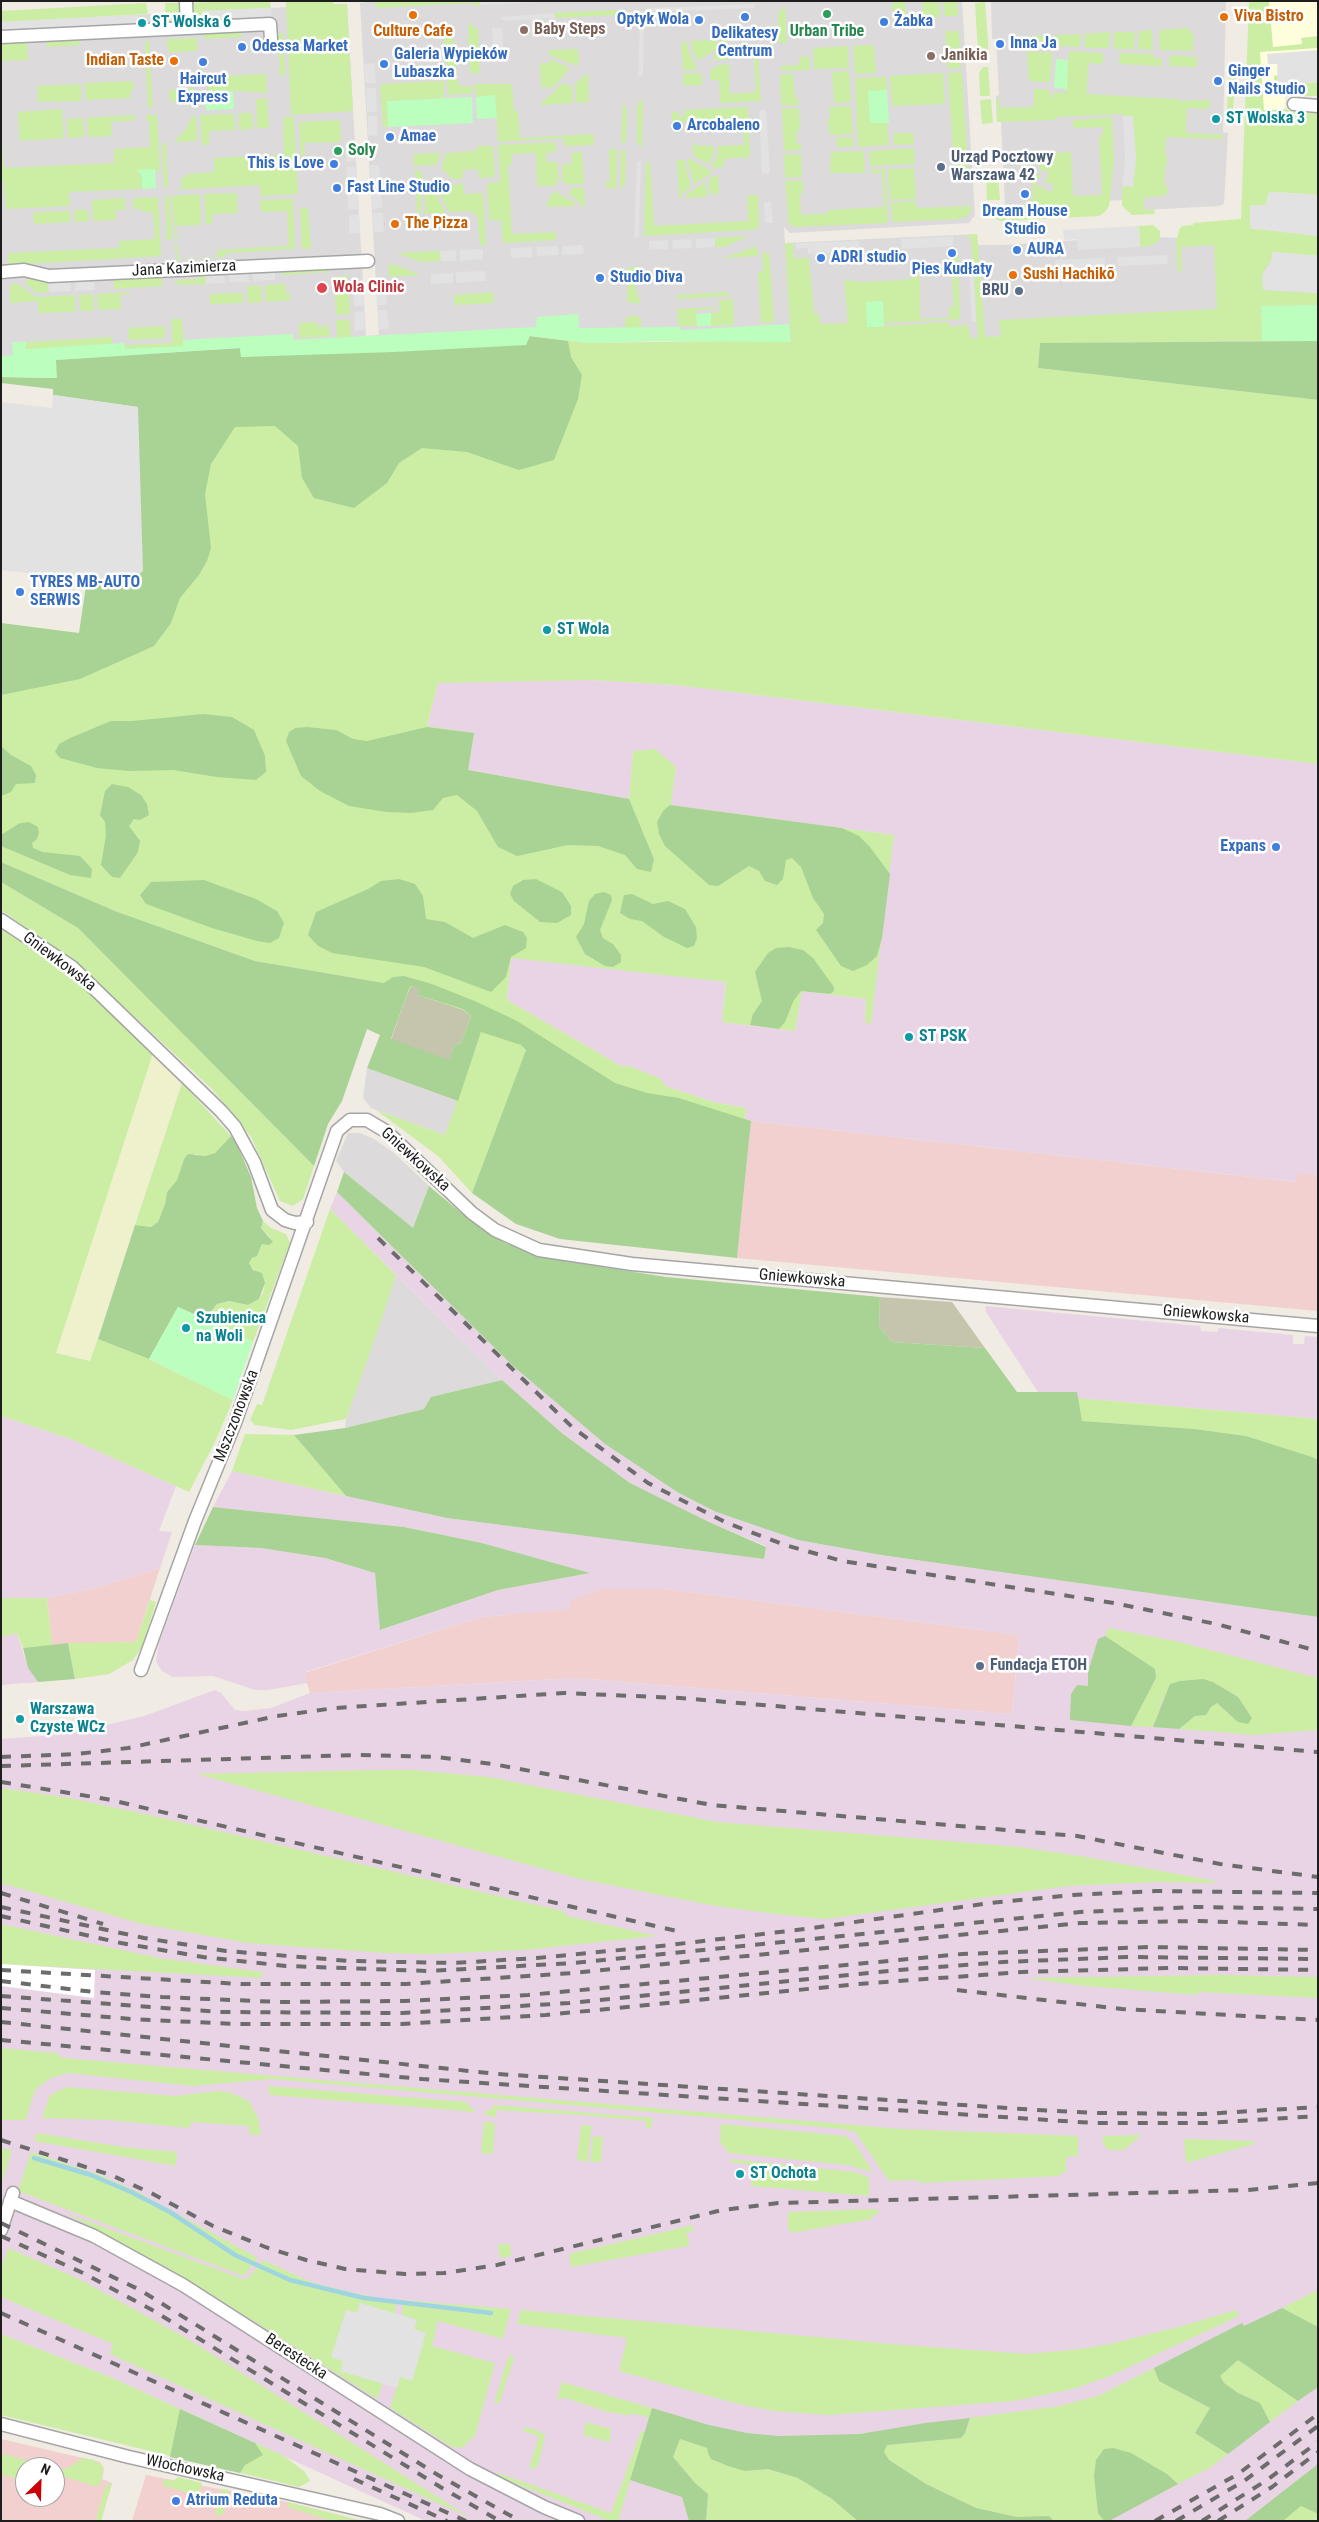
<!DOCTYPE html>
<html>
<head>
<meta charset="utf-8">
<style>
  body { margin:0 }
  #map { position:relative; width:1319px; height:2522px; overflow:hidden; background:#f0ebe3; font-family:"Roboto Condensed",sans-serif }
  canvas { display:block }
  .frame { position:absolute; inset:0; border:2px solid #1e1e1e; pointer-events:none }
  .north { position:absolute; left:15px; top:2457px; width:50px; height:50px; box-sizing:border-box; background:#fff; border:1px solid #a5a5a5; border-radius:50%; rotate:24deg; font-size:14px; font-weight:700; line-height:20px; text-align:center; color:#1e1e1e }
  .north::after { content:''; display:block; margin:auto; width:18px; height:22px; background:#cb0008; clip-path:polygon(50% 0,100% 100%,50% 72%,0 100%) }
</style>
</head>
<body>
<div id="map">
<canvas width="1319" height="2522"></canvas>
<div class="frame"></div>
<div class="north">N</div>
</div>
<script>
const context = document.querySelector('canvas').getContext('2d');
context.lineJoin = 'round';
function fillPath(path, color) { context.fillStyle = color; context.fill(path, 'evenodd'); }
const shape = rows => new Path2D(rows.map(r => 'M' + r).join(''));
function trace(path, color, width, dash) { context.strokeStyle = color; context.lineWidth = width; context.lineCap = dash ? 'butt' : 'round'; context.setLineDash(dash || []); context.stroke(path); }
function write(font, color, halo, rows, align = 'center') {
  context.font = font + ' "Roboto Condensed",sans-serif'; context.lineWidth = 5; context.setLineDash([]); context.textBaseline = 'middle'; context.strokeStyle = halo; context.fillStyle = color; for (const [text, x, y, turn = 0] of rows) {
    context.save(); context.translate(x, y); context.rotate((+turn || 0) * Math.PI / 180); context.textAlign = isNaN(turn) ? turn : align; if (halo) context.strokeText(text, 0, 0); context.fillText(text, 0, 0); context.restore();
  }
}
fillPath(shape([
  [373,1,962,1,975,215,969,223,790,233,784,227,785,243,977,234,978,245,1004,245,1139,236,1177,238,1238,234,1318,299,1318,341,1040,343,1001,336,971,339,655,341,588,343,530,336,1,377,1,22,347,4,366,336,379,335,360,3],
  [1012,1,1226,1,1223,132,1228,133,1224,204,1219,206,1144,210,1144,199,1005,206,1001,122,997,122,996,99,996,96,999,95,996,39,992,39,991,2],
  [367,1068,458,1101,445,1135,371,1108,363,1098],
  [348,1133,360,1133,374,1139,394,1153,429,1186,413,1229,344,1172,336,1161],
  [396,1275,502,1380,432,1397,424,1409,345,1428,346,1419]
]), '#dcdadb');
fillPath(shape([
  [751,1121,1295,1182,1297,1172,1318,1175,1318,1311,737,1258],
  [160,1568,136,1642,52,1645,47,1598,95,1588],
  [601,1589,666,1589,1019,1635,1012,1714,577,1678,310,1693,304,1673,482,1617,505,1615,570,1600],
  [1,2439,100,2462,104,2469,102,2479,112,2483,101,2521,1,2521],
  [25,2467,55,2467,55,2497,25,2497],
  [146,2475,287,2502,363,2521,132,2521]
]), '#f2d0d0');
fillPath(shape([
  [292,510,592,680,676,685,1318,764,1318,1175,1297,1173,1296,1182,751,1121,745,1119,746,1108,713,1102,665,1086,629,1066,621,1066,507,1000,511,957,726,982,722,1022,795,1031,802,991,866,999,865,1022,894,835,670,805,676,767,633,752,629,799,468,770,427,727,438,683],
  [337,1192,513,1366,605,1444,677,1492,716,1512,798,1540,881,1555,1318,1617,1318,2464,1265,2507,1245,2521,426,2521,110,2377,1,2334,1,1739,69,1734,144,1716,215,1690,221,1693,235,1710,244,1711,271,1708,310,1693,577,1678,1012,1714,1019,1635,666,1589,601,1589,571,1600,569,1609,482,1617,305,1672,307,1683,268,1690,255,1690,213,1676,173,1677,162,1671,156,1662,159,1643,195,1545,261,1548,325,1558,375,1573,381,1630,498,1590,589,1573,482,1543,404,1527,213,1507,232,1471,447,1518,764,1559,766,1546,709,1522,630,1483,563,1434,502,1380,330,1209],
  [985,1306,1200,1326,1201,1331,1217,1332,1219,1328,1293,1335,1293,1344,1304,1344,1305,1336,1318,1337,1318,1419,1077,1398,1077,1392,1038,1392,986,1312],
  [1,1416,71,1439,176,1486,159,1531,172,1532,160,1568,95,1588,47,1598,1,1598],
  [17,1633,28,1668,38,1682,1,1685,1,1637]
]), '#e9d4e6');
fillPath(shape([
  [1249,1,1318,1,1318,96,1285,95,1285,109,1264,110]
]), '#fffedc');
fillPath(shape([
  [410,986,420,989,418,995,463,1009,471,1016,461,1043,455,1044,449,1061,391,1040],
  [880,1297,952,1302,985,1348,892,1342,879,1326]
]), '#c5c4ad');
fillPath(shape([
  [153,1053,182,1083,90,1361,56,1353]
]), '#eff0cc');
fillPath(shape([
  [226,1,270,1,271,8,201,11,202,22,194,18,193,3],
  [286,1,333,1,333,4,347,4,353,111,291,115],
  [376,1,480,1,480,5,475,7,474,3,376,8],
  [905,1,906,18,893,18,892,2],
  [922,1,939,1,940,17,923,18],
  [943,1,957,1,958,16,944,16],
  [1249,1,1269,1,1273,47,1302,44,1301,38,1318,36,1318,48,1260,52,1264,110,1285,109,1294,112,1318,113,1318,195,1275,192,1266,205,1250,205,1250,228,1318,236,1318,256,1273,252,1271,262,1265,268,1263,290,1318,293,1318,305,1261,306,1262,341,1040,343,1038,368,1318,400,1318,764,676,685,592,680,438,683,427,726,474,733,468,770,629,799,633,751,655,749,676,767,671,805,894,835,871,1024,865,1022,866,999,802,991,795,1031,722,1022,726,982,511,958,507,1000,621,1066,629,1066,661,1079,665,1086,713,1102,746,1108,745,1119,751,1121,749,1136,527,1050,472,1193,438,1156,376,1110,445,1135,481,1032,467,1027,471,1016,463,1010,418,995,419,989,411,986,403,1005,384,983,255,961,115,911,1,862,1,645,56,649,153,587,141,380,529,336,588,343,791,340,785,243,793,243,794,258,809,258,814,314,819,314,820,324,848,323,844,280,861,282,904,280,920,276,920,319,949,318,949,307,954,307,951,264,954,263,953,252,958,252,960,319,884,323,883,301,866,302,867,327,949,322,949,327,968,325,971,339,978,338,971,238,967,238,967,235,977,234,985,337,1001,336,999,320,1217,309,1214,245,1181,247,1182,271,1178,272,1176,241,1179,230,1182,226,1193,225,1193,223,1241,219],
  [985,2,989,55,983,55,978,52,975,3],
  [146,3,148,14,1,22,1,11],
  [165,3,179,3,180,13,173,23,166,24],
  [785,6,787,43,779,43,778,16,780,10],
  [620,10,616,15,555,18,554,13],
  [468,24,472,24,473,28,478,28,480,73,470,73],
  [1190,28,1190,33,1194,34,1193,51,1160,50,1159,30],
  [1152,30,1153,50,1138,49,1139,31],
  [241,31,241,37,204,39,204,33],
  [945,31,959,31,961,68,948,69],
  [1110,32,1109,48,1085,48,1085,34],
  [1114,32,1135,32,1134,49,1114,49],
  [278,33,283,33,285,75,280,76],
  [1081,34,1080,47,1056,46,1056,35],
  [1052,35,1051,46,1031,45,1030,36],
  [197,38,197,51,168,52,167,39],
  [444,38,453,38,457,76,447,76],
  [79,39,80,45,47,47,46,41],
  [727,39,728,60,715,60,713,56,720,51,720,40],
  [717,40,717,49,699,60,697,58,692,50,691,41],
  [145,41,149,41,153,108,148,107],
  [681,42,687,42,688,51,698,69,683,70],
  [1,43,27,43,28,60,1,61],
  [874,45,876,73,855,74,853,46],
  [848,46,849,68,814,69,813,48],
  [578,49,579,64,577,66,549,55,549,50],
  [1027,51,1052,53,1050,82,1029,81],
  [1069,51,1103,53,1103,64,1088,63,1087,94,1176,99,1182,101,1210,100,1209,109,1187,108,1186,133,1223,135,1223,139,1166,137,1165,156,1168,157,1167,161,1165,161,1167,162,1167,166,1165,166,1164,185,1168,186,1167,195,1144,198,1144,210,1154,209,1155,214,1132,215,1122,206,1122,186,1133,187,1132,116,1123,116,1122,114,1056,117,1056,120,997,122,996,99,999,99,1000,108,1034,107,1034,89,1050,90,1050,97,1053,97,1054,92,1066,93],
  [1120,53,1154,54,1154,58,1162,59,1162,66,1119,64],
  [754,54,758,54,761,101,720,103,719,80,710,80,710,71,718,65,729,64,730,94,756,92],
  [1170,55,1197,57,1197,67,1169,66],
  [809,56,810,70,781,71,781,66,800,65,799,57],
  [550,59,570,68,554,87,541,88,540,63,550,63],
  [983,67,988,67,990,96,980,96,979,73],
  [1229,68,1236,68,1233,109,1227,110],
  [849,71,851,102,834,103,832,72],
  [962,72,968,169,957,170,958,183,955,183,948,73],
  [683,73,701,73,703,85,683,86],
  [943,73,945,104,892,106,890,76],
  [266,74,267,93,219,90,208,93,207,77],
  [793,74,795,98,798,98,799,105,781,105,780,75],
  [584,75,591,77,588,79,589,102,576,103,575,84],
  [1278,75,1279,85,1318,82,1318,96,1301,96,1300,88,1275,90,1274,76],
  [886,77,887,90,868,91,870,123,887,123,889,145,858,147,855,78],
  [447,80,458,80,458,86,473,86,473,93,448,95],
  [133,81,134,91,130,91,131,98,86,100,85,83],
  [444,81,444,98,387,101,388,127,383,127,380,84],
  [563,83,572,87,573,103,542,105,542,100,545,100],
  [81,84,81,101,38,102,37,86],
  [475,84,512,84,514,111,518,111,520,138,593,134,594,145,564,146,563,138,498,142,495,96,476,97],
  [194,88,195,106,170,101,169,90],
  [267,98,269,128,257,128,256,99],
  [643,98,642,148,637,143,637,105],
  [991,99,993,123,982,124,980,100],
  [623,102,627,109,626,142,621,143],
  [851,106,853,134,830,135,827,120,830,120,829,107],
  [748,107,750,157,724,159,724,167,714,168,711,166,717,157,718,146,744,145,743,118,672,122,672,112,679,112,679,117,684,117,684,110],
  [799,108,800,130,796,130,797,144,801,144,801,150,784,151,782,109],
  [62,109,64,138,20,141,18,112],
  [239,113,252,113,253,129,239,130],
  [234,114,235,130,209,131,209,145,202,145,200,115],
  [135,115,135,120,111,122,112,136,88,137,87,118],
  [146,115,157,115,160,170,155,173,155,169,136,171,142,176,142,189,69,192,70,206,6,209,4,181,1,181,1,128,4,168,114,163,114,149,150,147,149,120,146,120],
  [192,116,196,116,197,141,174,142,186,129],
  [283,117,294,117,298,194,260,196,260,185,173,190,182,188,181,177,187,177,187,174,214,172,214,158,284,155],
  [1112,117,1114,162,1109,206,1105,212,1099,216,1000,221,990,216,989,207,1031,205,1031,198,1033,198,1032,175,1039,174,1040,179,1036,179,1037,187,1045,187,1045,191,1053,191,1052,183,1045,183,1045,179,1048,178,1048,171,1040,171,1040,166,1037,166,1037,154,1071,152,1073,196,1102,195,1099,136,1103,135,1103,127,1073,128,1073,120],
  [83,118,84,137,68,138,67,119],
  [340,120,341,142,304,143,305,156,301,156,299,122],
  [893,133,913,133,914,144,894,145],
  [853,137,853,147,837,147,836,138],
  [555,142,556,152,546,153,547,162,557,162,559,179,555,186,537,186,536,153,512,154,512,164,508,165,512,234,556,232,556,240,503,243,501,220,489,220,487,183,500,182,498,145],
  [162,143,166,143,168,187,164,188],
  [692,145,714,146,713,156,708,164,694,156],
  [477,146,493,146,495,177,479,178,478,169,463,170,463,179,452,179,441,168,446,153,477,151],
  [914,148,915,164,870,166,869,151],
  [609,149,617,149,616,188,606,188,606,183,610,182],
  [621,150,626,150,625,183,620,190],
  [864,151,865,173,830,173,831,152],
  [582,152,584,184,569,185,562,181,562,168,564,164,572,164,571,153],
  [441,153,436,165,414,166,414,154],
  [801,154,802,177,785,178,784,155],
  [689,158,711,171,712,173,694,184,687,160],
  [677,160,684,160,691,187,682,194,682,198,679,198],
  [646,162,650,162,654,226,748,221,747,195,758,195,759,227,753,230,644,236],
  [914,168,916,199,890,200,888,169],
  [885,169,888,223,795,227,789,224,785,181,803,181,803,194,800,194,801,215,828,213,829,210,884,207,882,173,870,173,870,170],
  [415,170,420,171,423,176,420,214,417,214],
  [998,175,1000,200,987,200,986,176],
  [712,176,718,176,719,194,709,194,709,180],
  [428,182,444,209,445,213,425,214,425,198],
  [705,182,707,197,686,198,686,195],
  [464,184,464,194,483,193,486,245,480,245,477,214,471,214,471,211,449,212,437,188,438,186],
  [571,188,584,188,585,206,580,206,579,201,569,195],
  [554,191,575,203,576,206,547,207,547,203],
  [237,193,238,213,212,214,212,224,206,224,204,194],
  [200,194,201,225,176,226,177,239,175,239,172,196],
  [165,196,170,196,172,240,167,240],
  [158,197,161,256,11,265,8,262,8,253,119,248,119,241,155,239,153,212,142,212,142,209,133,209,133,198],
  [125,198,125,210,116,210,116,220,93,221,92,200],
  [293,199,295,249,227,253,223,257,176,260,175,243,177,243,178,259,217,257,217,250,289,246,287,211,261,212,260,200],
  [916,201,917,208,971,206,971,208,970,214,960,219,892,222,891,203],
  [300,208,308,208,311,248,302,249],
  [74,210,88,210,89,221,75,222],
  [70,211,70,222,34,224,33,212],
  [1153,225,1160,231,1160,240,1150,246,1140,247,1139,226],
  [748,236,724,247,715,247,715,238],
  [757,246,758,256,721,258,741,252],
  [440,251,441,261,421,262,397,253],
  [762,253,769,253,774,322,761,323,758,272,763,271],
  [388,264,399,266,420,275,389,277],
  [628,267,641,267,635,287,641,304,627,302],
  [327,268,327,272,282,275,281,271],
  [200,274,205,274,206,284,177,285,177,280,200,279],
  [162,276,162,286,114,289,114,278],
  [348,276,350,314,336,315,334,277],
  [29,278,48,282,49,292,37,293,25,283],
  [10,284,18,284,36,297,75,295,75,312,38,313,38,301,10,303],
  [286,284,286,293,290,294,291,300,266,302,265,285],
  [247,286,261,286,262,302,248,303],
  [130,292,130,294,120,295,121,309,98,310,97,294],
  [493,292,494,303,454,305,454,295],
  [729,292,729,296,677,299,677,295],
  [243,293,243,303,210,304,210,294],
  [93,294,94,311,80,311,79,295],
  [733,299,734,325,711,326,711,313,720,312,719,300],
  [716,307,716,309,696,310,697,326,678,326,677,309],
  [636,315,642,320,639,328,625,328,625,318],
  [171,319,182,319,184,346,124,349,124,345,172,343],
  [336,320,350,320,351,337,337,338],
  [328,321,330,336,299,338,299,323,317,322,317,326,328,326],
  [165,326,165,338,129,340,128,328],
  [112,337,112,344,26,349,26,342],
  [1,882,78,928,314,1166,303,1199,293,1206,280,1201,251,1137,212,1089,77,963,1,910],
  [1,928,57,965,87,989,153,1053,56,1353,90,1361,98,1339,149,1359,233,1400,216,1440,189,1492,71,1439,1,1416],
  [182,1083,231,1136,215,1153,205,1156,195,1154,184,1159,177,1180,167,1192,165,1204,158,1222,152,1227,135,1225],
  [330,1209,396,1275,380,1324,346,1419,291,1430,255,1425,250,1420,257,1404,262,1405],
  [263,1221,271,1228,286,1234,290,1243,253,1342,205,1319,217,1304,229,1301,248,1305,259,1299,263,1293,265,1283,249,1264,252,1258,257,1256,262,1244,270,1237,261,1228],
  [1077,1398,1318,1419,1318,1460,1246,1436,1195,1429,1082,1421],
  [245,1434,294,1435,346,1496,232,1471],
  [1,1598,47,1598,52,1645,23,1648,17,1633,1,1637],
  [150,1600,156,1602,142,1647,133,1660,109,1674,75,1679,68,1643,136,1642],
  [1108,1628,1179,1642,1318,1678,1318,1730,1254,1735,1179,1729,1195,1716,1206,1715,1211,1707,1217,1703,1238,1722,1238,1697,1213,1682,1190,1680,1180,1681,1163,1699,1153,1727,1131,1726,1156,1678,1155,1670,1105,1636],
  [376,1770,413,1770,488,1777,717,1822,1019,1847,1086,1857,1215,1881,1215,1883,1155,1882,1068,1886,826,1919,775,1914,710,1905,580,1879,197,1774],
  [1,1788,70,1798,158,1817,563,1911,567,1916,657,1936,524,1950,431,1954,385,1953,248,1943,142,1924,1,1883],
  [1,1924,159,1958,262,1972,262,1978,1,1964],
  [1218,1975,1318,1977,1318,1998,1199,1992,1197,1995,1085,1986,1026,1978],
  [1,2048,56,2053,63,2058,901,2129,1078,2136,1078,2156,1066,2157,1066,2173,1060,2173,1060,2176,919,2183,918,2180,889,2181,854,2130,852,2132,844,2129,273,2079,193,2086,68,2073,51,2078,37,2088,33,2096,26,2120,1,2120],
  [267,2086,466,2102,476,2112,270,2095],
  [67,2087,175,2096,217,2091,229,2092,249,2101,258,2118,261,2135,249,2134,249,2126,191,2122,190,2128,108,2120,42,2118,50,2095],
  [494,2105,653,2118,651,2128,646,2128,646,2121,581,2115,496,2110,496,2117,485,2115,485,2110,491,2110],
  [484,2122,495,2123,493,2154,481,2153],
  [721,2124,846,2136,855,2144,873,2172,847,2165,729,2153,720,2142],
  [581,2125,592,2126,587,2162,577,2160],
  [37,2133,124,2147,177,2152,176,2166,34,2141],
  [1142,2135,1124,2150,1108,2150,1103,2144,1103,2136],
  [593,2136,603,2137,601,2162,590,2162],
  [1184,2139,1253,2141,1255,2144,1186,2163],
  [1,2148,12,2150,1,2186],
  [31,2152,100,2175,138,2192,258,2258,244,2276,18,2191],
  [730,2159,855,2172,869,2177,869,2196,751,2186,753,2165,730,2162],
  [878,2209,878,2214,872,2216,872,2219,791,2233,788,2228,788,2212],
  [66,2213,246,2280,263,2260,311,2282,354,2293,396,2301,396,2314,360,2303,357,2313,346,2310,332,2357,343,2361,341,2371,383,2383,377,2399,187,2279],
  [693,2225,693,2231,687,2232,689,2246,571,2267,569,2254],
  [498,2244,510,2244,511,2256,500,2258],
  [8,2248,79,2279,188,2339,471,2518,110,2354,113,2344,1,2297,1,2270],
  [1318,2290,1318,2327,1282,2308],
  [403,2300,511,2309,503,2339,438,2321,432,2346,495,2363,475,2436,462,2448,452,2447,390,2408,400,2377,412,2380,426,2333,414,2329,417,2320,402,2315],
  [521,2310,903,2345,1028,2354,1081,2349,1114,2343,1182,2326,1236,2310,1239,2316,1110,2376,1073,2389,1014,2401,828,2415,774,2411,738,2404,619,2371,627,2338,517,2324],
  [1,2334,110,2377,284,2456,305,2472,310,2481,299,2487,1,2415],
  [511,2354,514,2359,499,2404,494,2403,508,2358],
  [1238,2360,1273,2383,1298,2401,1270,2422,1260,2403,1238,2393,1224,2383,1220,2376],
  [1154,2368,1159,2381,1210,2408,1195,2433,1228,2454,1211,2467,1178,2484,1167,2474,1141,2460,1096,2492,1098,2513,1104,2521,1054,2521,1049,2516,1017,2517,976,2508,926,2484,889,2460,883,2452,887,2445,961,2438,968,2427,970,2418,1059,2406,1098,2396],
  [562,2382,652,2408,649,2418,636,2414,626,2415,608,2412,566,2398,557,2399],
  [586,2422,611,2429,610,2442,583,2435],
  [526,2427,541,2432,545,2436,538,2466,532,2469,529,2468,539,2436,522,2431],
  [641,2431,645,2432,618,2521,610,2521,487,2472,501,2474,611,2513],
  [680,2439,708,2448,745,2471,768,2469,798,2478,832,2499,858,2521,706,2521,708,2494,695,2483,673,2457],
  [1,2454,3,2454,51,2467,26,2465,21,2480,1,2474],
  [83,2458,94,2460,103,2466,102,2479,98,2487,55,2474,55,2468,66,2469],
  [178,2477,202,2483,198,2496,162,2485,165,2479,173,2481],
  [112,2483,101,2521,95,2521,106,2485],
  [222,2489,228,2490,228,2496,223,2514,219,2515,215,2514],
  [287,2502,363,2521,331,2521,288,2507],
  [1301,2506,1318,2514,1318,2521,1283,2521]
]), '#cceea4');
fillPath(shape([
  [529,336,568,341,571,357,582,375,578,399,554,460,519,470,467,452,422,448,399,463,387,483,354,508,314,498,302,478,298,446,275,426,235,427,211,464,205,494,211,548,207,561,199,575,180,598,171,623,154,646,80,679,1,695,1,623,79,633,87,579,127,584,138,407,53,395,53,389,1,383,1,377,56,378,56,360,240,348,241,357],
  [1318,341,1318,400,1038,368,1040,343],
  [203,714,232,717,254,730,265,756,266,772,256,780,217,777,173,770,129,771,97,768,60,758,55,752,59,744,70,738,111,721,132,721],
  [307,727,336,730,353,739,367,741,427,727,474,733,468,770,629,799,654,859,651,872,637,869,625,855,598,846,568,845,517,856,498,847,477,811,457,795,443,798,433,810,411,813,386,812,349,806,320,791,301,776,286,741,289,732,295,728],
  [1,746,11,755,31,766,36,775,35,783,16,784,11,792,1,796],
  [112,784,128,787,141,795,147,804,149,815,140,820,134,819,129,826,140,841,138,852,120,878,112,877,101,865,106,835,105,822,100,815,105,791],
  [670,805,842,828,859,836,870,847,890,874,882,938,877,956,867,965,853,971,841,966,816,930,823,923,824,914,813,898,801,867,792,858,786,860,783,879,777,885,765,881,759,871,749,866,718,886,709,885,665,846,659,834,657,822,663,811],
  [20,823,29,822,38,827,39,833,37,839,32,843,33,848,43,852,80,856,92,869,91,878,70,875,1,846,1,835],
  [1,862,115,911,255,961,384,983,393,977,404,976,432,984,477,1002,517,1021,615,1083,647,1093,679,1098,751,1121,737,1258,560,1239,516,1224,472,1193,526,1050,521,1045,481,1032,458,1101,367,1068,380,1035,367,1029,342,1101,328,1124,314,1166,78,928,1,882],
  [410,986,419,989,418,995,463,1009,471,1016,461,1043,455,1044,449,1060,391,1039],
  [399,879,415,884,423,896,426,919,445,922,473,938,505,925,523,932,527,938,526,948,511,957,506,977,491,992,424,967,332,953,318,946,308,935,316,912,368,889,381,881],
  [536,879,562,892,571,906,571,915,557,923,540,922,514,901,510,894,513,886,523,880],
  [204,880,256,899,277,911,284,923,279,938,270,943,257,941,212,928,146,904,140,895,151,882],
  [604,892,611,895,612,900,600,930,603,938,613,944,621,955,621,962,613,967,605,966,585,954,576,937,584,924,589,901,595,894],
  [632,894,653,904,668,901,685,909,696,927,697,938,694,946,687,948,664,937,642,921,630,919,620,913,624,895],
  [789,947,803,950,813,958,834,987,834,991,830,994,801,991,794,1000,785,1022,779,1029,750,1025,753,1014,762,1001,755,972,768,953,776,948],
  [231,1136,236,1142,251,1177,257,1208,263,1221,261,1228,273,1242,269,1245,262,1244,257,1256,252,1258,249,1263,253,1270,262,1273,265,1283,259,1299,248,1305,229,1301,217,1304,205,1319,178,1307,149,1359,98,1339,135,1225,151,1227,158,1222,165,1204,167,1192,177,1180,184,1159,188,1154,205,1156,215,1153],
  [344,1172,413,1228,429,1186,466,1217,505,1243,552,1259,666,1277,880,1297,879,1326,892,1342,985,1348,1017,1392,1077,1392,1082,1421,1195,1429,1246,1436,1312,1457,1318,1460,1318,1617,881,1555,798,1540,716,1512,677,1492,605,1444,513,1366,337,1192],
  [502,1380,563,1434,630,1483,709,1522,766,1547,764,1559,447,1518,346,1496,294,1435,345,1428,424,1409,431,1397],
  [213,1507,404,1527,482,1543,590,1573,498,1590,380,1630,375,1573,325,1558,261,1548,195,1545],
  [1105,1636,1155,1669,1156,1678,1131,1726,1070,1720,1071,1694,1077,1685,1088,1686,1088,1672,1098,1639],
  [68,1643,75,1679,38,1682,28,1668,23,1648],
  [1203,1679,1213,1682,1238,1697,1252,1718,1248,1724,1238,1722,1217,1703,1211,1707,1206,1715,1195,1716,1179,1729,1153,1727,1170,1684,1180,1681],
  [1282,2308,1318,2327,1318,2387,1298,2401,1238,2360,1220,2376,1224,2383,1238,2393,1260,2403,1270,2422,1228,2454,1195,2433,1210,2408,1159,2381,1154,2368,1242,2323,1244,2326],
  [652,2408,709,2425,747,2433,778,2436,860,2434,925,2423,970,2418,965,2433,961,2438,887,2445,884,2452,889,2460,926,2484,976,2508,1017,2517,1049,2516,1054,2521,858,2521,832,2499,798,2478,768,2469,745,2471,728,2466,711,2459,708,2453,707,2448,680,2439,673,2457,695,2483,708,2494,706,2521,689,2521,682,2497,630,2480],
  [180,2409,255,2443,263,2455,245,2465,240,2473,170,2457],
  [1113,2448,1131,2453,1167,2474,1178,2484,1109,2521,1104,2521,1098,2513,1094,2476,1096,2460,1104,2449],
  [1318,2464,1318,2514,1301,2506,1283,2521,1245,2521]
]), '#a9d394');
fillPath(shape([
  [1056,59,1068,60,1067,89,1054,88],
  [219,90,233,92,234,109,206,110,205,94],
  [887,90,889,123,870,123,868,91],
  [495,95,497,118,477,119,476,97],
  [472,97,473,123,388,127,387,101],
  [155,169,156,188,142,189,142,176,136,170],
  [883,301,884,327,867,327,866,302],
  [1318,305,1318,341,1262,341,1261,306],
  [711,313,711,326,697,326,696,314],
  [578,314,579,328,681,327,681,330,789,324,791,342,655,341,588,343,530,336,526,345,394,352,241,357,240,348,56,360,57,378,1,377,1,356,13,355,12,342,26,342,26,349,124,343,125,349,183,346,183,340,293,334,293,340,536,327,537,317],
  [178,1307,253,1342,233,1400,149,1359]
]), '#bbfebe');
fillPath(shape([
  [480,1,562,1,480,5],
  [756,4,754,8,650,12,648,8],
  [271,8,272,19,202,22,201,11],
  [554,13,555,18,504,21,500,17],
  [139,15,140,26,1,33,1,22],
  [640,19,644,23,643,75,638,77],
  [492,28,502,28,504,61,493,62],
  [1318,50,1318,82,1278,85,1277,64,1268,64,1267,54],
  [374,63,376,83,365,83,364,64],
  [366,88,376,88,377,112,367,112],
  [759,110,766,110,770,173,762,174],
  [368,116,377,116,378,135,368,136],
  [1123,116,1133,116,1136,160,1133,187,1122,186,1125,161],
  [345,142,355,142,356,161,346,162],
  [637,162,641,162,639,237,634,237],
  [370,165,379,165,380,183,371,184],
  [357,166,357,185,347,186,346,167],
  [381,188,382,208,372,209,371,189],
  [347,190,358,190,359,209,348,210],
  [1275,192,1318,195,1318,236,1250,228,1250,205,1266,205,1268,193],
  [771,202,773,223,765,223,764,203],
  [373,213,383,213,384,232,374,232],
  [359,214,360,233,349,234,349,215],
  [1139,226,1140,247,1078,250,1077,239,1064,240,1063,230],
  [953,236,953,246,902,249,901,239],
  [715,238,715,247,696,248,696,239],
  [691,239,692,248,673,249,672,240],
  [668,240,668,249,649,250,649,241],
  [859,241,860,252,808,254,808,248,796,249,796,243],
  [583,245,584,254,562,255,562,246],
  [558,246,558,255,537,256,536,247],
  [532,247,532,257,511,258,511,248],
  [483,249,483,259,460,261,460,250],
  [456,250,456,261,441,261,440,251],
  [1273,252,1318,256,1318,293,1263,290,1262,275,1271,262],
  [1167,255,1168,264,1118,266,1117,257],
  [1105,258,1105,267,1056,269,1055,260],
  [275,270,275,280,253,281,253,272],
  [485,271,486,281,456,283,456,272],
  [969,271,974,271,976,321,972,322],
  [248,272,249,282,229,282,229,273],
  [224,273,225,283,206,284,205,274],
  [453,273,453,283,431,284,431,274],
  [94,279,95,290,75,291,75,281],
  [71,281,71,291,49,292,48,282],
  [363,286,364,306,354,306,353,287],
  [376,286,386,286,387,305,377,305],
  [378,310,387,310,389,329,379,329],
  [364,311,365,330,355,331,354,312],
  [53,395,138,407,143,571,127,584,1,570,1,402,52,408],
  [360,2303,417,2320,414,2329,426,2333,412,2381,400,2377,397,2388,340,2371,343,2361,331,2357,346,2310,357,2313]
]), '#e2e2e2');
fillPath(shape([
  [1,1964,95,1970,94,1998,1,1986]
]), '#fff');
trace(shape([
  [34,2158,91,2175,131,2192,170,2212,235,2255,290,2280,364,2298,491,2313]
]), '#9fd5e1', 4.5);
const minor = shape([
  [187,28,270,24,271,39],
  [1,37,187,28,186,1],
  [1294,104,1318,106],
  [1,272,24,270,49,276,368,261],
  [1,920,72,967,221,1111,235,1127,254,1162,272,1210,285,1220,295,1223,307,1222],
  [141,1670,195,1521,235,1423,337,1131,350,1120,367,1120,387,1132,472,1213,495,1230,539,1250,632,1264,1318,1326],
  [10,2201,94,2236,183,2285,470,2469,544,2507,578,2521],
  [1,2230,13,2193],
  [1,2424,129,2457,380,2514,398,2521]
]);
trace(minor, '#a5a5a5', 15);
trace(minor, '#fff', 12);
trace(shape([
  [378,1238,572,1427,648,1483,727,1523,785,1545,842,1561,1114,1603,1216,1624,1318,1651],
  [1,1757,77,1754,128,1748,277,1716,335,1708,564,1693,680,1698,1318,1752],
  [1,1766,357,1755,437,1757,493,1764,712,1805,1077,1836,1220,1864,1318,1877],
  [1,1782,106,1799,677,1931],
  [1,1893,103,1924],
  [1,1907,144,1938,226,1951,350,1961,454,1963,537,1958,661,1946,805,1929,990,1903,1073,1895,1156,1891,1318,1893],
  [1,1916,121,1943,203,1957,286,1966,428,1971,573,1963,1080,1912,1196,1907,1318,1909],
  [1,1970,241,1984,405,1984,573,1973,1081,1923,1197,1921,1318,1925],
  [1,1981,94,1992,162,1997,279,2002,404,2001,528,1995,962,1954,1149,1947,1318,1950],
  [957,1990,1122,2009,1318,2020],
  [1,1996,220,2012,403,2013,569,2003,899,1970,1003,1962,1127,1957,1318,1959],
  [1,2008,131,2019,235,2024,402,2024,546,2015,858,1984,1022,1972,1170,1968,1318,1970],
  [1,2022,498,2074,1037,2110,1099,2113,1203,2114,1318,2107],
  [1,2040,422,2079,1094,2123,1206,2123,1318,2116],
  [1,2140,111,2175,153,2194,213,2226,268,2248,306,2260,345,2269,405,2274,444,2273,497,2265,722,2210,778,2203,1248,2190,1318,2183],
  [1,2223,140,2290,438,2475,520,2521],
  [1,2236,83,2273,154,2311,442,2488,500,2521],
  [1,2313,466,2521],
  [354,2479,447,2521],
  [1155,2521,1238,2474,1318,2414],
  [1176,2521,1244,2481,1318,2426],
  [1202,2521,1267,2480,1318,2442],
  [1218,2521,1272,2487,1318,2452]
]), '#6c6c6c', 4, [10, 10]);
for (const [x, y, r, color] of [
  [827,14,5,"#2e9e5b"],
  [413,15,5,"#e8710a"],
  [745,17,5,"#3f7fe0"],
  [1224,17,5,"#e8710a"],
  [699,20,5,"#3f7fe0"],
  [884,22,5,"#3f7fe0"],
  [142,23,5,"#0f9aa8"],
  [524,30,5,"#8d6e63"],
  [1000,44,5,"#3f7fe0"],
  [242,47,5,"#3f7fe0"],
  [931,56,5,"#8d6e63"],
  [174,61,5,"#e8710a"],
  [203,62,5,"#3f7fe0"],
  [384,64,5,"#3f7fe0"],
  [1218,81,5,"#3f7fe0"],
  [1216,119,5,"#0f9aa8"],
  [677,126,5,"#3f7fe0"],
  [390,137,5,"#3f7fe0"],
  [338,151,5,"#2e9e5b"],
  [334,164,5,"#3f7fe0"],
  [941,167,5,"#5c6f8a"],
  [337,188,5,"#3f7fe0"],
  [1025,194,5,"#3f7fe0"],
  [395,224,5,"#e8710a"],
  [1017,250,5,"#3f7fe0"],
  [952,253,5,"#3f7fe0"],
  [821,258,5,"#3f7fe0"],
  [1013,275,5,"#e8710a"],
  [600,278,5,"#3f7fe0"],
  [322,288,6,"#e0444e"],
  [1019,291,5,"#5c6f8a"],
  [20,592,5,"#3f7fe0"],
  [547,630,5,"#0f9aa8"],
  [1276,847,5,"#3f7fe0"],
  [909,1037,5,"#0f9aa8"],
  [186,1328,5,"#0f9aa8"],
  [980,1666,5,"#5c6f8a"],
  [20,1719,5,"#0f9aa8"],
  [740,2174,5,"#0f9aa8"],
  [176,2501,5,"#3f7fe0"]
]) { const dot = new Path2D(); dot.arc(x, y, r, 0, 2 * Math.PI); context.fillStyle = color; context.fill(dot); trace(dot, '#fff', 2); }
write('bold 16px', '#c56008', '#fff', [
  ["Viva Bistro",1234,17],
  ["Culture Cafe",413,32,"center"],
  ["Indian Taste",164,61,"right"],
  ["The Pizza",405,224],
  ["Sushi Hachikō",1023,275]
], 'left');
write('bold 16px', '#366cbe', '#fff', [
  ["Optyk Wola",689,20,"right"],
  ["Żabka",894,22],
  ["Delikatesy",745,34,"center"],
  ["Centrum",745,52,"center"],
  ["Inna Ja",1010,44],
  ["Odessa Market",252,47],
  ["Galeria Wypieków",394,55],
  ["Lubaszka",394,73],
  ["Ginger",1228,72],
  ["Nails Studio",1228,90],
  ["Haircut",203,80,"center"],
  ["Express",203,98,"center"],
  ["Arcobaleno",687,126],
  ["Amae",400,137],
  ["This is Love",324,164,"right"],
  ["Fast Line Studio",347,188],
  ["Dream House",1025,212,"center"],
  ["Studio",1025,230,"center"],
  ["AURA",1027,250],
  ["ADRI studio",831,258],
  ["Pies Kudłaty",952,270,"center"],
  ["Studio Diva",610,278],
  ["TYRES MB-AUTO",30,583],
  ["SERWIS",30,601],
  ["Expans",1266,847,"right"],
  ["Atrium Reduta",186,2501]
], 'left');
write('bold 16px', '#0d838f', '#fff', [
  ["ST Wolska 6",152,23],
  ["ST Wolska 3",1226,119],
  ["ST Wola",557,630],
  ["ST PSK",919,1037],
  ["Szubienica",196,1319],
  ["na Woli",196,1337],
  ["Warszawa",30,1710],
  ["Czyste WCz",30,1728],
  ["ST Ochota",750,2174]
], 'left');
write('bold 16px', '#785e54', '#fff', [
  ["Baby Steps",534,30],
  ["Janikia",941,56]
], 'left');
write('bold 16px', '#27864d', '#fff', [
  ["Urban Tribe",827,32],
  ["Soly",348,151,"left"]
]);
write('bold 16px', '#4e5e75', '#fff', [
  ["Urząd Pocztowy",951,158],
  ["Warszawa 42",951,176],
  ["BRU",1009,291,"right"],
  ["Fundacja ETOH",990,1666]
], 'left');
write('16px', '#1e1e1e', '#fff', [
  ["Jana Kazimierza",184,269,-3],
  ["Gniewkowska",59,962,37],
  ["Gniewkowska",415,1160,42],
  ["Gniewkowska",802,1279,5],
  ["Gniewkowska",1206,1315,5],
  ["Mszczonowska",237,1416,-69],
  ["Berestecka",296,2357,33],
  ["Włochowska",185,2469,12]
]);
write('bold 16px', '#be3a42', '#fff', [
  ["Wola Clinic",333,288]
], 'left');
</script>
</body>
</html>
